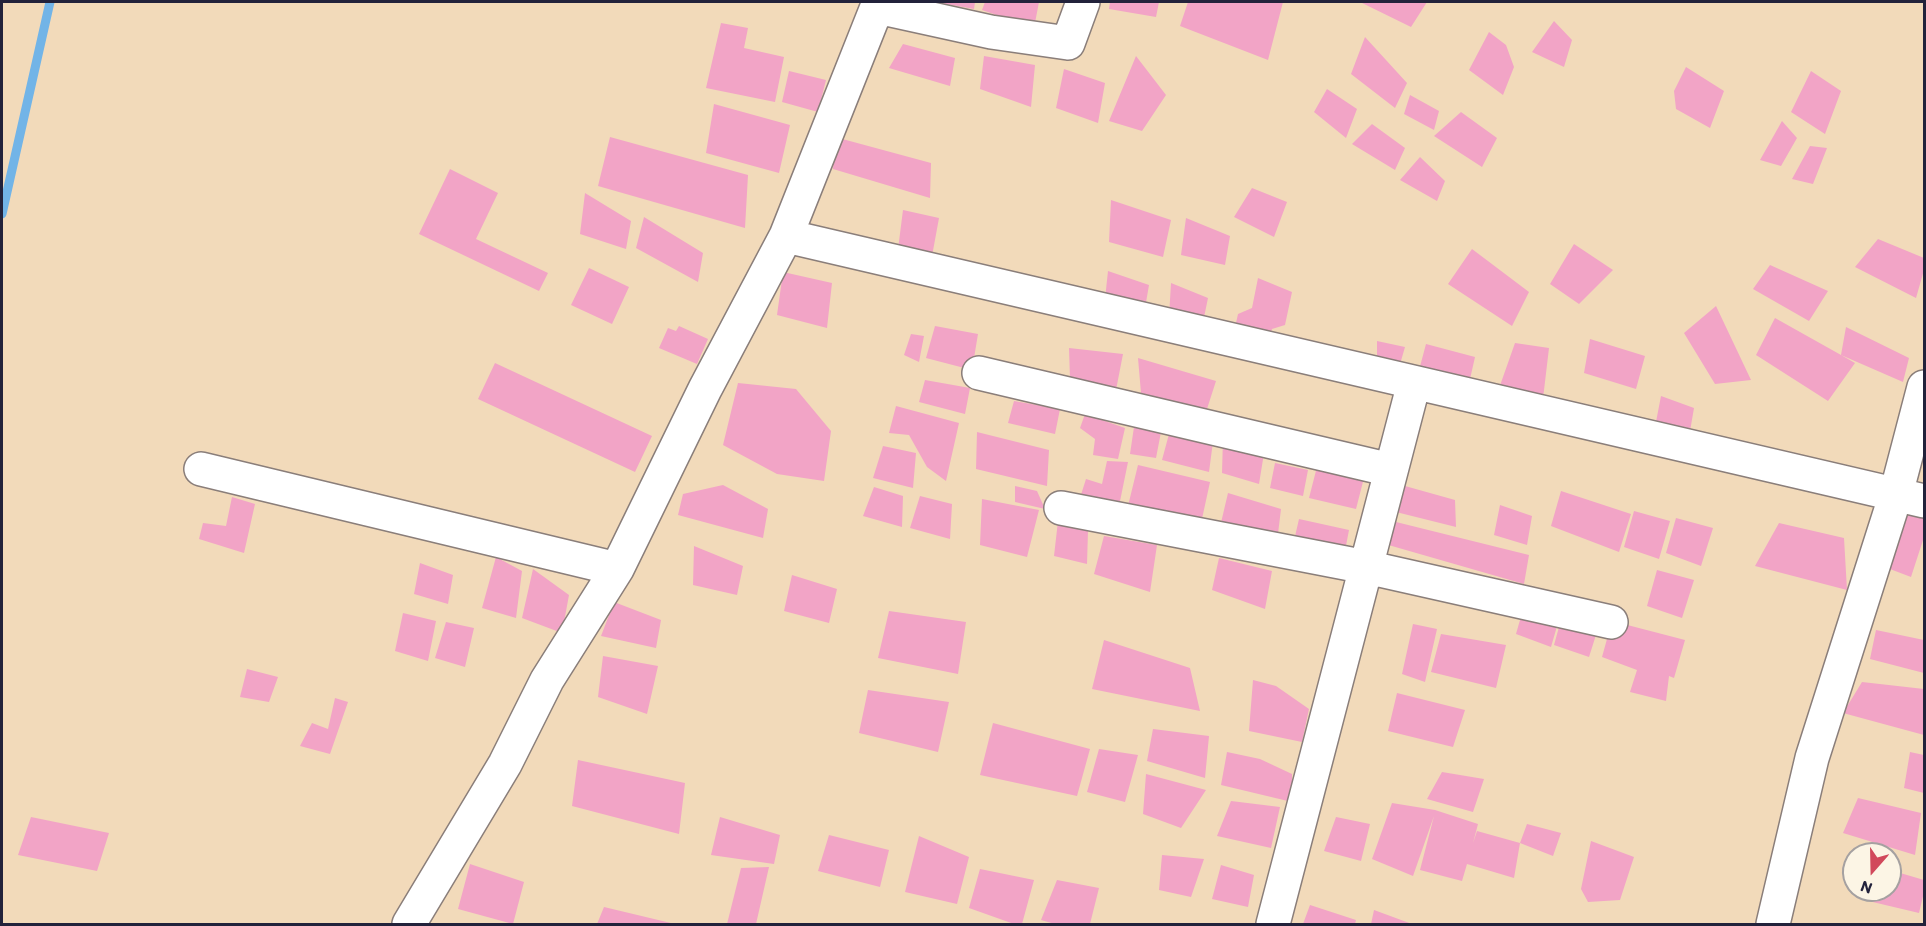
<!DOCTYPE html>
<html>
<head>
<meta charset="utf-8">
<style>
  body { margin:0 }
  #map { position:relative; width:1926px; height:926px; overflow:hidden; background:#f2daba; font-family:Itim,sans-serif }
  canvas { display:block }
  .frame { position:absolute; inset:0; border:3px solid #22223b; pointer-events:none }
  .north { position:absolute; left:1842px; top:842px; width:60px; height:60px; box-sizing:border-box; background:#fcf5e5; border:2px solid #a5a1a1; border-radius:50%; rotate:200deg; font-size:16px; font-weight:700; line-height:24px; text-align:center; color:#22223b }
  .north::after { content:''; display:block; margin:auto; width:21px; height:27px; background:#d1495b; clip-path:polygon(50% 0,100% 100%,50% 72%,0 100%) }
</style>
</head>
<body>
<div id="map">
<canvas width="1926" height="926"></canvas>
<div class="frame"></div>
<div class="north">N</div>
</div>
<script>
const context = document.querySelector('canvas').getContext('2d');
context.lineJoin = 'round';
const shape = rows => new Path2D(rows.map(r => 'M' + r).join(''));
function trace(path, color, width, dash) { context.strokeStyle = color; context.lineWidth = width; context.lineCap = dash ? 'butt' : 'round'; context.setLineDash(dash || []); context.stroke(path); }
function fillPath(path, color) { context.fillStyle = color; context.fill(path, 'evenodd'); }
trace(shape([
  [2,214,50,2]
]), '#72b4e7', 9);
fillPath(shape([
  [935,2,975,2,974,9],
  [985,2,1039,2,1034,28,982,10],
  [1110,2,1159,2,1156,17,1109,9],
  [1188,2,1283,2,1268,60,1180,26],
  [1360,2,1427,2,1411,27],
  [1554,21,1572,40,1564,67,1532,52],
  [721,23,748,28,744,48,784,57,775,102,706,88],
  [1489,32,1506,45,1514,67,1503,95,1469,70],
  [1365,37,1407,83,1395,108,1351,74],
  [903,44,955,58,950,86,889,68],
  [984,56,1035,65,1031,107,980,89],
  [1136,56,1166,95,1142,131,1109,121],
  [1686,67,1724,91,1710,128,1676,109,1674,91],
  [1064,69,1105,83,1098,123,1056,108],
  [789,71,826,80,818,112,782,102],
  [1811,71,1841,91,1825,134,1791,112],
  [1327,89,1357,109,1346,138,1314,112],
  [1410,95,1439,111,1434,130,1404,114],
  [714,104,790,125,779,173,706,153],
  [1461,112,1497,138,1482,167,1434,136],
  [1782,121,1797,138,1781,166,1760,160],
  [1372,124,1405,148,1395,170,1352,144],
  [610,137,748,175,745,228,598,186],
  [835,137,931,163,930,198,833,169],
  [1810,146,1827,148,1813,184,1792,179],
  [1420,157,1445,181,1437,201,1400,180],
  [450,169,498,193,476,239,548,273,539,291,419,234],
  [1252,188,1287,202,1274,237,1234,217],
  [585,193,631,221,626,249,580,234],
  [1111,200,1171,220,1163,257,1109,242],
  [903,210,939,218,930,267,897,257],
  [644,217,703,253,698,282,636,248],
  [1186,218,1230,236,1225,265,1181,255],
  [1878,239,1924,258,1924,270,1916,298,1855,267],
  [1574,244,1613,270,1579,304,1550,284],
  [1472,249,1529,292,1512,326,1448,284],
  [1770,265,1828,291,1809,321,1753,289],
  [589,268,629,287,612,324,571,305],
  [1108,271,1149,285,1144,314,1105,299],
  [783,272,832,283,827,328,777,315],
  [1258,278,1292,292,1285,325,1272,329,1268,342,1234,332,1238,314,1252,308],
  [1171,283,1208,298,1202,327,1169,317],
  [1716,306,1751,380,1715,384,1684,333],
  [1775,318,1841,355,1846,327,1909,358,1903,382,1841,355,1855,363,1828,401,1756,355],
  [679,326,708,339,697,364,659,348,668,328,676,331],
  [935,326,978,334,972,370,926,358],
  [911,334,924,336,919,362,904,355],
  [1590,339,1645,356,1636,389,1584,373],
  [1377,341,1405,347,1398,371,1377,363],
  [1515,343,1549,348,1542,407,1497,394],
  [1426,344,1475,357,1468,388,1418,374],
  [1069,348,1123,354,1116,390,1070,379],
  [1138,358,1216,381,1206,412,1141,393],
  [495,363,652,436,635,472,478,399],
  [925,380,970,388,965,414,919,402],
  [738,383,796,389,831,431,824,481,777,474,723,445],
  [1661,396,1694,408,1689,437,1655,427],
  [1014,401,1060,409,1055,434,1008,423],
  [896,406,959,423,946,481,927,467,909,435,889,433],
  [1085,414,1125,428,1118,459,1093,455,1095,439,1080,428],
  [1134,427,1161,432,1156,458,1130,454],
  [977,432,1049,450,1047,486,976,469],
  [1169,434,1214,434,1209,472,1162,460],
  [1223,438,1265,447,1259,484,1222,473],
  [883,446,916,453,913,488,873,478],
  [1319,459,1366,470,1356,509,1309,498],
  [1107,461,1128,462,1118,511,1079,501,1086,479,1102,484],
  [1275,463,1308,470,1303,496,1270,488],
  [1138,465,1210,482,1200,528,1127,510],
  [723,485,768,509,763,538,678,515,683,494],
  [1015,486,1037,491,1045,509,1015,502],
  [1405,486,1455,500,1456,527,1392,511],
  [874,487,903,496,902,527,863,516],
  [1561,491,1631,514,1619,552,1551,526],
  [1228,493,1281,509,1277,542,1220,527],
  [920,496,952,504,950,539,910,528],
  [232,497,255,504,244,553,199,539,203,523,226,526],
  [982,499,1039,510,1027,557,980,545],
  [1500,505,1532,516,1527,545,1494,535],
  [1905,508,1924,512,1924,537,1911,577,1882,566],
  [1634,511,1670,521,1659,559,1624,547],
  [1676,518,1713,528,1701,566,1666,553],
  [1299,519,1349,530,1344,556,1293,545],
  [1058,521,1088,531,1087,564,1054,556],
  [1392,521,1529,555,1524,584,1378,542],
  [1779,523,1844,538,1847,590,1755,566],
  [1104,536,1157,545,1150,592,1094,574],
  [694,546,743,566,737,595,693,585],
  [496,557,522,571,516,618,482,608],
  [1219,558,1272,571,1265,609,1212,590],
  [420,563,453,575,448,604,414,594],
  [533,569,569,595,562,633,522,618],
  [1657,570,1694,580,1682,618,1647,606],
  [792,575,837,589,829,623,784,611],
  [1526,599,1562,609,1551,647,1516,634],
  [614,602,661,620,656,648,601,636],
  [1564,609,1601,619,1589,657,1554,645],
  [889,611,966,622,958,674,878,658],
  [403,613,436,621,428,661,395,651],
  [1612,621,1685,640,1674,678,1669,676,1666,701,1630,692,1637,670,1602,657],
  [446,622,474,628,465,667,435,658],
  [1413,624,1437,629,1425,682,1402,674],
  [1876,630,1924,640,1924,673,1870,659],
  [1441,634,1506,645,1496,688,1431,672],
  [1104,640,1190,668,1200,711,1092,689],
  [603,656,658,666,647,714,598,697],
  [247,669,278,677,269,702,240,697],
  [1253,680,1276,686,1309,709,1302,742,1249,731],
  [1862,682,1924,689,1924,735,1843,713],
  [868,690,949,702,938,752,859,733],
  [1397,693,1465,710,1453,747,1388,731],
  [335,698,348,702,330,754,300,746,312,723,328,729],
  [993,723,1090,749,1077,796,980,775],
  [1153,729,1209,736,1205,778,1147,761],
  [1099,749,1138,755,1125,802,1087,792],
  [1227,752,1260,759,1292,774,1292,802,1221,785],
  [1910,752,1924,755,1924,793,1904,788],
  [578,760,685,783,679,834,572,806],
  [1442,772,1484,779,1473,812,1427,799],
  [1146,774,1206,790,1181,828,1143,814],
  [1858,798,1921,813,1915,855,1843,833],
  [1231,801,1280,807,1271,848,1217,836],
  [1392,803,1435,810,1478,824,1473,843,1477,831,1520,843,1514,878,1467,864,1462,881,1420,870,1434,816,1413,876,1372,859],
  [31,817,109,833,97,871,18,855],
  [720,817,780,835,774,864,711,855],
  [1336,817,1370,824,1361,861,1324,851],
  [1527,824,1561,833,1553,856,1520,843],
  [829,835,889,850,880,887,818,871],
  [919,836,969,857,957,904,905,892],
  [1591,841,1634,857,1620,900,1588,902,1581,889],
  [1162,855,1204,859,1191,897,1159,890],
  [470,864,524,882,513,924,458,909],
  [1221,865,1254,875,1248,907,1212,899],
  [769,867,756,924,727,924,741,868],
  [980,869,1034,880,1022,924,1014,924,969,908],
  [1890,870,1924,880,1924,892,1919,913,1860,899,1861,890,1890,890],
  [1057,880,1099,888,1090,924,1055,924,1041,920],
  [1310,905,1356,920,1355,924,1303,924],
  [604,907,675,924,597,924],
  [1374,910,1412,924,1371,924]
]), '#f2a4c6');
const minor = shape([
  [877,7,991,32,1068,43,1083,2],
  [786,236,1924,501],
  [979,373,1391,470],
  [201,469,617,569],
  [1061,508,1366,567,1611,622],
  [409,924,505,764,547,680,617,569,705,389,786,236,879,2],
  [1273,924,1414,383],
  [1773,924,1812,758,1896,494,1924,387]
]);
trace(minor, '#8a7e7a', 36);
trace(minor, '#fff', 33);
</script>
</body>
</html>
